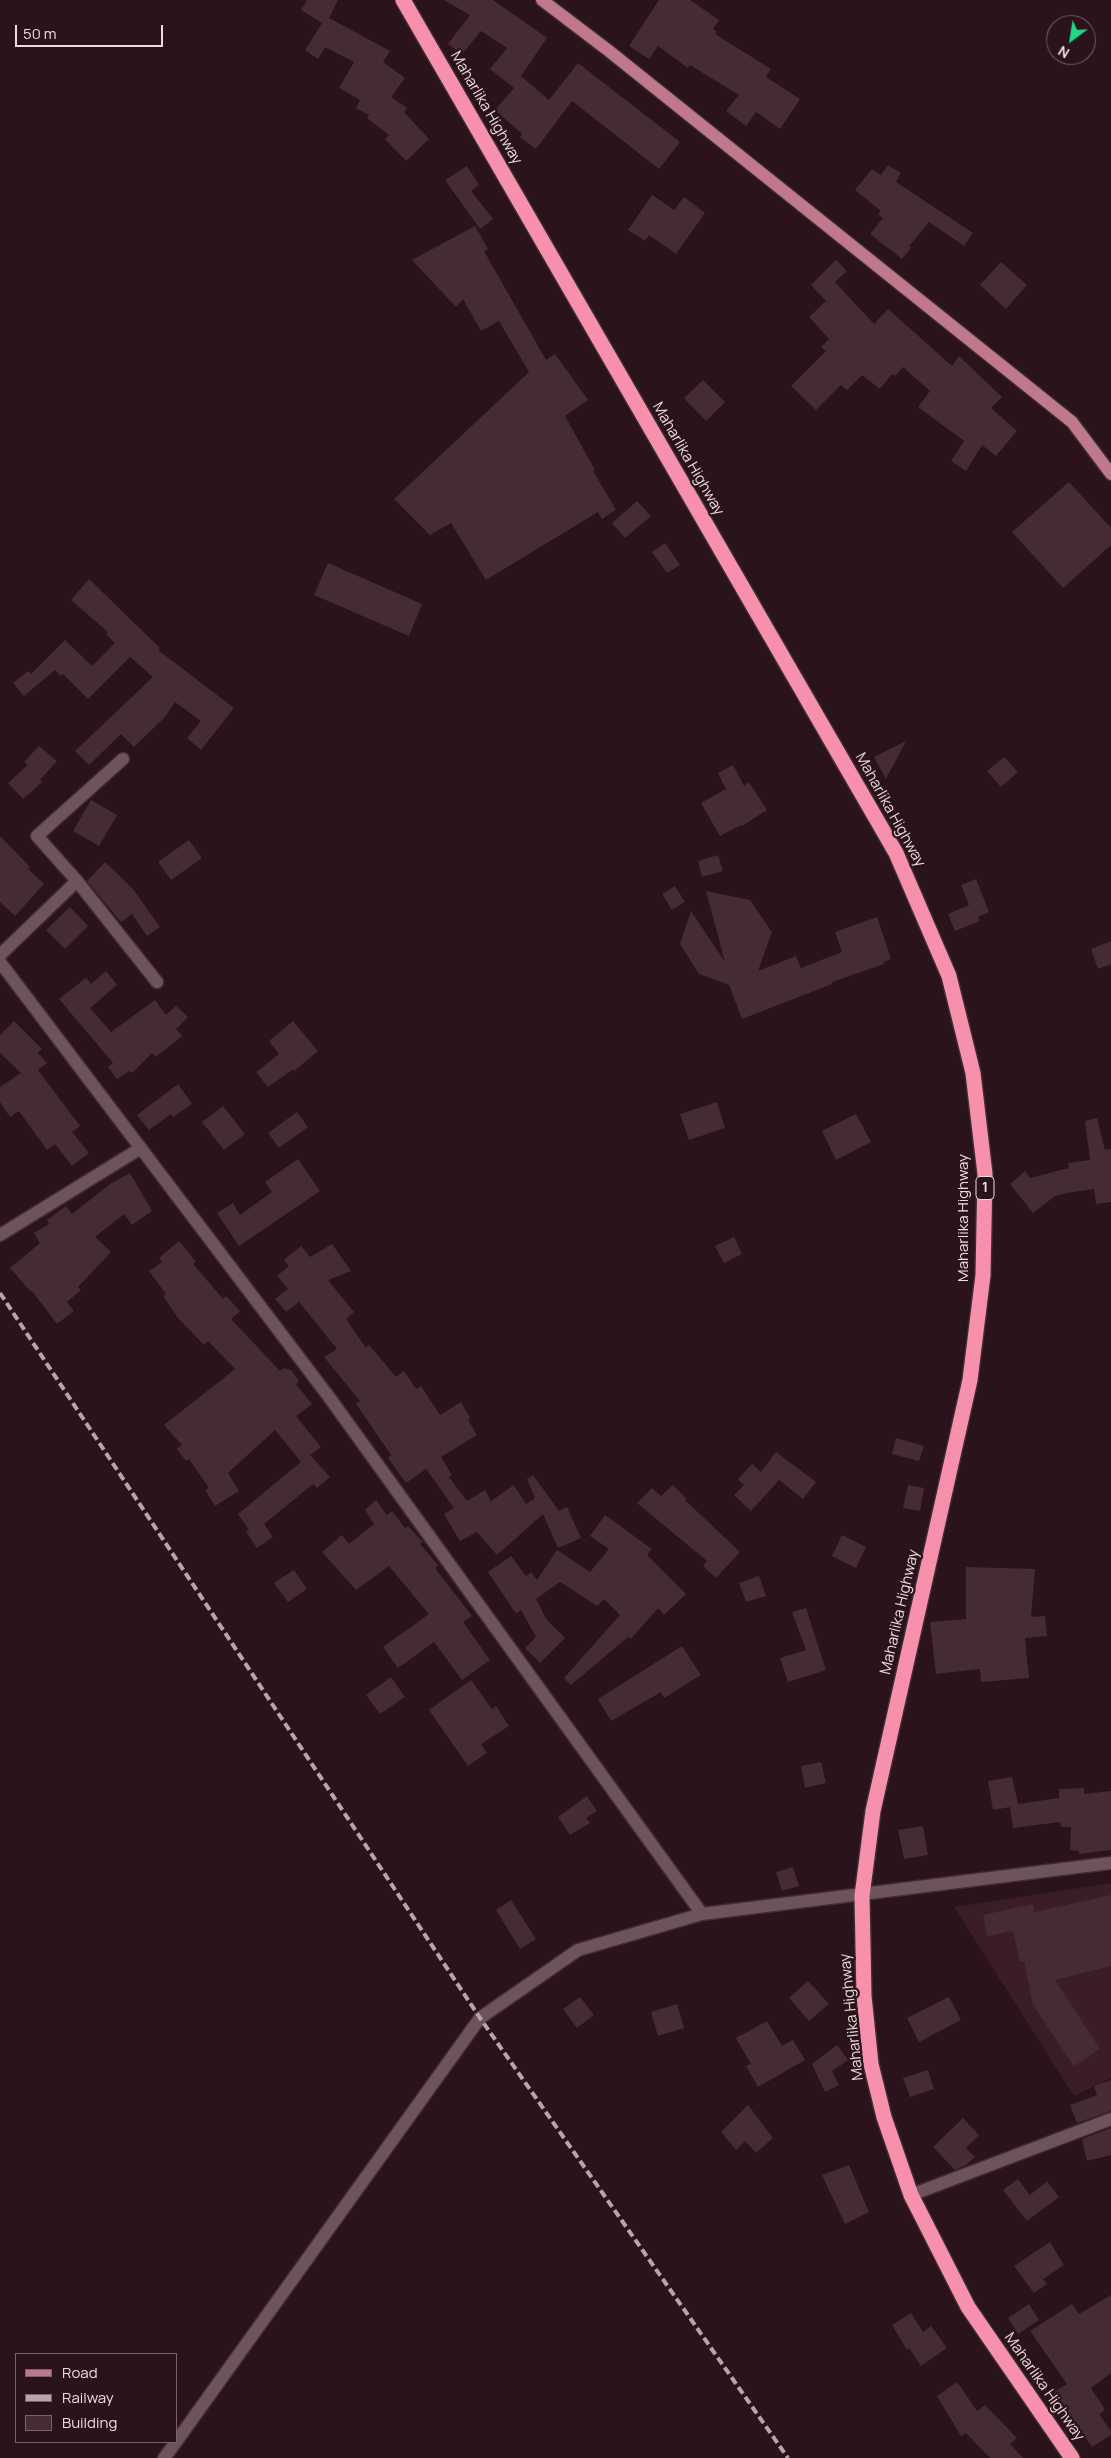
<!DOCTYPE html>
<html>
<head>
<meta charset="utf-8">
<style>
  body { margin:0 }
  #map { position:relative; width:1111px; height:2458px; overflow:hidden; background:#2a131a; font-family:Manrope,sans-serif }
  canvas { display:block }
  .legend { position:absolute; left:15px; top:2353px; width:162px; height:90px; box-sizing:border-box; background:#2a131a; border:1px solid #786369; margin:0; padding:6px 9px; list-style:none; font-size:15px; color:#ecdbdf }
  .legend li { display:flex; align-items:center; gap:10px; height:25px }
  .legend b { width:25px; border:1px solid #786369 }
  .north { position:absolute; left:1046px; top:15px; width:50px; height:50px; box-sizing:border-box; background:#2a131a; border:1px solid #786369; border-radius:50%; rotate:211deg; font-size:14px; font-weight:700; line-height:20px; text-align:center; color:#ecdbdf }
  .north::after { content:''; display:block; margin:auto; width:18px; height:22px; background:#1fd887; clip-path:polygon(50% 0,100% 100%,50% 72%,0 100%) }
  .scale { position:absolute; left:15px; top:25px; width:148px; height:22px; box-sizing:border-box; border:2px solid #ecdbdf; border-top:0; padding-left:6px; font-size:15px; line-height:18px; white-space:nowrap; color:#ecdbdf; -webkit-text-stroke:4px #2a131a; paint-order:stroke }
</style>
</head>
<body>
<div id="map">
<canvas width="1111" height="2458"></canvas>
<ul class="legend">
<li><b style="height:6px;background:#c0788c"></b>Road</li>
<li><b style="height:6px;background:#b7a5aa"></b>Railway</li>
<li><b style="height:14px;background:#452c33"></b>Building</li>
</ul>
<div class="north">N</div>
<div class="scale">50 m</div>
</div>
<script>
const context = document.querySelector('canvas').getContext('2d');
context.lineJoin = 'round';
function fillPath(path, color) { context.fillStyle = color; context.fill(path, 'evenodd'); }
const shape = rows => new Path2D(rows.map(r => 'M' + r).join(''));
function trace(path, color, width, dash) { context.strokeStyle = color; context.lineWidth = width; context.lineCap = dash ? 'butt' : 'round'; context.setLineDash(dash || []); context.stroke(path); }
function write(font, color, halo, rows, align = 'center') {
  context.font = font + ' Manrope,sans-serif'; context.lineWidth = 4.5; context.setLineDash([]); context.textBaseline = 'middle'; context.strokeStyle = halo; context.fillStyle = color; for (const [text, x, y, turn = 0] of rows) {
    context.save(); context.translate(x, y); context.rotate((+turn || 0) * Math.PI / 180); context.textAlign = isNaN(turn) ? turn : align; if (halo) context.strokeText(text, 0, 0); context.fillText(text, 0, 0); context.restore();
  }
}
fillPath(shape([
  [1111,1883,1111,2078,1074,2096,954,1907]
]), '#3a1d26');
fillPath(shape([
  [307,0,338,0,329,18,390,51,383,62,405,78,391,97,407,108,404,112,429,139,406,161,385,139,389,135,367,118,369,115,356,108,360,100,339,88,354,62,325,47,318,59,305,50,322,23,301,10],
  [444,0,493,0,547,38,521,76,549,100,578,63,680,142,659,169,572,101,536,149,520,137,522,134,495,110,514,88,490,69,507,48,481,31,462,54,448,44,470,15],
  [659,0,690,0,719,20,713,29,717,32,715,34,771,69,766,77,800,99,780,129,756,112,746,126,726,111,739,95,690,65,688,68,658,46,649,59,629,46],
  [888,165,901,173,896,182,973,233,964,246,929,222,909,246,911,248,902,259,870,234,883,218,878,214,881,211,855,190,872,169,881,175],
  [467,166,479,185,471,191,493,219,480,229,445,180],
  [652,195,674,210,684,197,705,213,676,254,649,235,645,241,628,230],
  [475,226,488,249,484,251,546,360,555,354,588,400,565,416,595,470,593,471,616,510,602,519,598,512,486,580,451,523,430,535,394,499,529,372,499,321,481,331,463,299,456,307,412,260],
  [836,260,847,271,835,282,874,324,888,309,952,366,959,356,1002,397,991,408,1017,431,996,456,982,445,966,471,951,461,964,441,918,407,930,391,903,367,895,376,892,374,880,389,862,375,847,390,841,385,816,410,791,386,826,351,821,347,829,339,809,317,826,301,811,285],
  [1001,262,1027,285,1006,309,980,285],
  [703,380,725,402,706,421,684,398],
  [1069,482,1111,528,1111,545,1063,588,1012,532],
  [637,501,651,516,625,538,612,523],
  [665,543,680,565,667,573,652,552],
  [328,563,422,604,409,636,314,595],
  [89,579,160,648,158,650,234,708,201,750,187,738,201,721,175,702,165,717,134,747,121,734,89,765,75,751,153,677,130,657,88,699,63,674,61,676,55,670,24,696,13,683,28,671,31,674,65,640,92,666,115,643,106,634,108,632,71,600],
  [906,741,886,779,874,757],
  [39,746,57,761,40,780,42,782,23,799,8,783,28,765,24,762],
  [1004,757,1018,772,1001,787,987,771],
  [733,765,744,786,749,782,767,810,742,826,741,825,720,836,701,803,726,789,718,773],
  [91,800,117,815,99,846,73,831],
  [0,836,30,867,28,869,44,884,15,916,0,902],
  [189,840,202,858,171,880,158,862],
  [718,855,723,871,702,877,698,861],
  [105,862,133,889,160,927,147,936,132,914,121,922,87,881],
  [976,879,989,912,978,917,980,921,955,931,948,914,969,905,961,885],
  [675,886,685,902,672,910,662,894],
  [706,891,750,900,772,932,758,971,796,956,801,968,842,952,835,932,877,917,891,959,883,962,884,964,832,982,832,984,742,1019,729,985,699,974,680,944,691,911,725,962],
  [70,907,88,926,65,949,46,930],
  [1111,941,1111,964,1098,969,1091,949],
  [106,971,117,985,90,1008,111,1032,155,1000,166,1015,176,1006,188,1017,176,1029,182,1036,156,1057,152,1053,132,1073,129,1071,117,1079,108,1067,113,1063,59,999,86,978,91,984],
  [14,1021,42,1049,38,1053,47,1063,38,1070,80,1126,72,1132,89,1153,72,1166,55,1144,47,1150,19,1111,10,1117,0,1102,0,1087,21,1073,0,1053,0,1035],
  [293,1021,318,1051,294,1071,292,1070,268,1087,256,1072,279,1054,269,1041],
  [178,1084,192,1104,173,1117,171,1114,149,1130,137,1115],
  [717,1102,725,1128,689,1140,680,1114],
  [223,1106,245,1134,224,1150,202,1122],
  [297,1112,308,1127,279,1148,268,1133],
  [856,1114,871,1142,836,1160,822,1131],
  [1097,1118,1105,1150,1111,1149,1111,1202,1096,1204,1094,1189,1066,1193,1055,1196,1033,1213,1010,1184,1025,1171,1030,1178,1069,1168,1068,1163,1090,1160,1085,1121],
  [298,1159,320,1191,239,1246,217,1213,233,1203,240,1215,272,1192,265,1182],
  [130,1173,152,1211,132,1225,124,1214,95,1237,111,1252,78,1287,81,1290,67,1302,74,1311,57,1324,32,1291,31,1292,10,1268,40,1243,34,1233,49,1224,47,1220,66,1206,72,1214,110,1184],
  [734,1237,742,1254,724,1263,715,1246],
  [179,1241,196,1262,193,1264,223,1299,226,1296,240,1311,231,1319,280,1371,284,1368,291,1370,299,1381,296,1384,312,1404,296,1416,321,1447,310,1455,330,1477,317,1488,313,1484,264,1524,273,1537,257,1548,246,1532,249,1530,238,1514,301,1462,275,1430,228,1473,239,1491,215,1506,205,1490,209,1488,189,1459,186,1461,177,1449,182,1445,164,1425,235,1369,208,1341,204,1345,178,1318,163,1296,166,1294,149,1271,162,1262,159,1258],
  [332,1244,351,1271,328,1280,354,1312,346,1319,366,1348,369,1345,396,1377,404,1371,416,1389,421,1386,440,1415,461,1402,470,1418,468,1420,477,1435,441,1457,452,1475,449,1477,467,1501,485,1490,491,1501,514,1485,526,1504,535,1498,527,1479,533,1475,559,1511,567,1507,581,1538,558,1548,543,1514,497,1555,477,1532,460,1541,444,1514,454,1508,426,1469,406,1483,388,1458,391,1455,356,1404,360,1401,324,1357,337,1349,299,1302,286,1312,275,1299,288,1289,277,1276,289,1266,284,1260,301,1246,310,1257],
  [896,1438,924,1446,919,1461,892,1454],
  [776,1452,816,1482,803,1499,779,1480,751,1511,734,1495,744,1485,738,1479,752,1464,761,1472],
  [673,1485,687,1499,685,1500,740,1552,716,1578,703,1566,707,1561,637,1503,652,1488,661,1496],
  [908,1485,924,1488,920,1511,903,1508],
  [376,1500,387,1515,392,1511,405,1528,408,1526,423,1542,420,1544,438,1565,435,1568,472,1616,463,1622,490,1660,462,1680,434,1642,398,1668,383,1647,429,1614,389,1566,356,1590,322,1552,342,1535,349,1544,374,1524,365,1510],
  [605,1515,652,1549,647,1555,686,1594,664,1615,658,1608,631,1639,628,1637,571,1685,564,1678,620,1615,604,1599,597,1606,560,1582,536,1599,547,1620,565,1638,540,1663,525,1648,536,1637,521,1610,517,1613,515,1612,488,1572,511,1556,526,1576,531,1572,537,1580,557,1550,590,1572,609,1549,590,1536],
  [842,1535,866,1547,856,1568,832,1556],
  [966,1567,1035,1569,1031,1617,1045,1616,1047,1636,1025,1638,1029,1678,981,1682,980,1669,936,1674,930,1622,966,1619],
  [294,1570,307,1589,288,1602,274,1583],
  [759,1576,766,1596,746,1602,739,1583],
  [806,1608,826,1670,788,1682,780,1658,806,1650,792,1612],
  [682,1646,701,1675,664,1698,661,1692,611,1721,598,1699],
  [391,1677,405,1697,380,1714,366,1695],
  [471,1680,492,1709,496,1706,509,1726,481,1744,487,1753,468,1766,429,1710],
  [821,1762,826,1783,805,1788,801,1766],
  [1012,1777,1018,1804,1059,1798,1059,1789,1084,1788,1084,1794,1111,1791,1111,1850,1079,1854,1079,1851,1070,1850,1071,1827,1061,1827,1060,1822,1013,1828,1010,1807,993,1810,988,1781],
  [587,1796,597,1811,586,1818,590,1823,570,1835,558,1817],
  [923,1826,928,1855,904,1859,898,1830],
  [793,1867,799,1886,782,1891,776,1872],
  [1111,1895,1111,1966,1055,1980,1100,2049,1074,2066,1033,2005,1024,1961,1020,1962,1013,1931,987,1936,983,1915,1033,1904,1035,1912],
  [511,1900,536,1939,520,1949,496,1910],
  [808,1981,829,2004,809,2021,789,1998],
  [580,1997,594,2015,577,2028,563,2009],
  [949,1997,961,2020,919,2042,907,2018],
  [677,2004,684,2028,658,2036,651,2012],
  [767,2021,782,2046,793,2040,805,2060,758,2087,746,2066,751,2064,736,2038],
  [837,2045,848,2060,832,2071,839,2085,825,2092,812,2064],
  [928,2070,934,2089,910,2097,903,2078],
  [1111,2080,1111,2111,1077,2123,1070,2105,1097,2095,1094,2086],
  [748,2105,773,2138,756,2153,745,2141,736,2150,721,2132],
  [963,2118,979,2135,966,2148,975,2157,966,2165,955,2170,933,2147],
  [1111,2128,1111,2155,1087,2161,1082,2139],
  [849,2165,869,2212,845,2224,822,2175],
  [1018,2179,1030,2195,1047,2181,1059,2197,1027,2221,1003,2190],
  [1050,2242,1064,2265,1043,2279,1047,2284,1034,2293,1014,2266],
  [1111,2295,1111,2373,1091,2388,1105,2410,1099,2414,1111,2431,1111,2435,1092,2447,1054,2392,1067,2384,1030,2331,1072,2304,1079,2314],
  [1029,2304,1039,2320,1018,2334,1008,2318],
  [911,2313,923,2332,931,2326,947,2348,921,2366,909,2348,907,2350,892,2325],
  [957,2382,977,2411,985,2405,1017,2438,1010,2444,1023,2458,990,2458,966,2433,961,2436,937,2396]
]), '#452c33');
const minor = shape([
  [77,881,157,982],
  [0,955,77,881,37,836,123,759],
  [0,962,329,1397,702,1914],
  [0,1235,141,1148],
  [911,2195,1111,2119],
  [176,2442,480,2018,578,1950,702,1914,1111,1863],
  [164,2458,176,2442]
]);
const major = shape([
  [542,0,609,51,1072,422,1111,474]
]);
const highway = shape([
  [403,0,896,853,949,976,973,1073,985,1174,983,1275,970,1380,873,1811,862,1896,864,1996,871,2064,884,2117,911,2195,968,2307,1072,2458]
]);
trace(minor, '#3d2d31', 15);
trace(major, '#3d2d31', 15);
trace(highway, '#3d2d31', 18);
trace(minor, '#6f535a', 12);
trace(major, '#c0788c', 12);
trace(highway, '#f690ad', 15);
trace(shape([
  [0,1293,480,2018,788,2458]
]), '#b7a5aa', 4, [8, 4]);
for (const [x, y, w] of [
  [985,1188,18]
]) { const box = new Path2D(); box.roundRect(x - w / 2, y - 11.5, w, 23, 4); context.fillStyle = '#2a131a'; context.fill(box); trace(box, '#ecdbdf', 1); }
write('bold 14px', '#ecdbdf', null, [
  ["1",985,1188]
]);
write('15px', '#ecdbdf', '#2a131a', [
  ["Maharlika Highway",486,108,60],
  ["Maharlika Highway",688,459,60],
  ["Maharlika Highway",890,810,61],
  ["Maharlika Highway",964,1218,-90],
  ["Maharlika Highway",900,1612,-77],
  ["Maharlika Highway",852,2017,-96],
  ["Maharlika Highway",1044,2387,55]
]);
</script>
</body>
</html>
